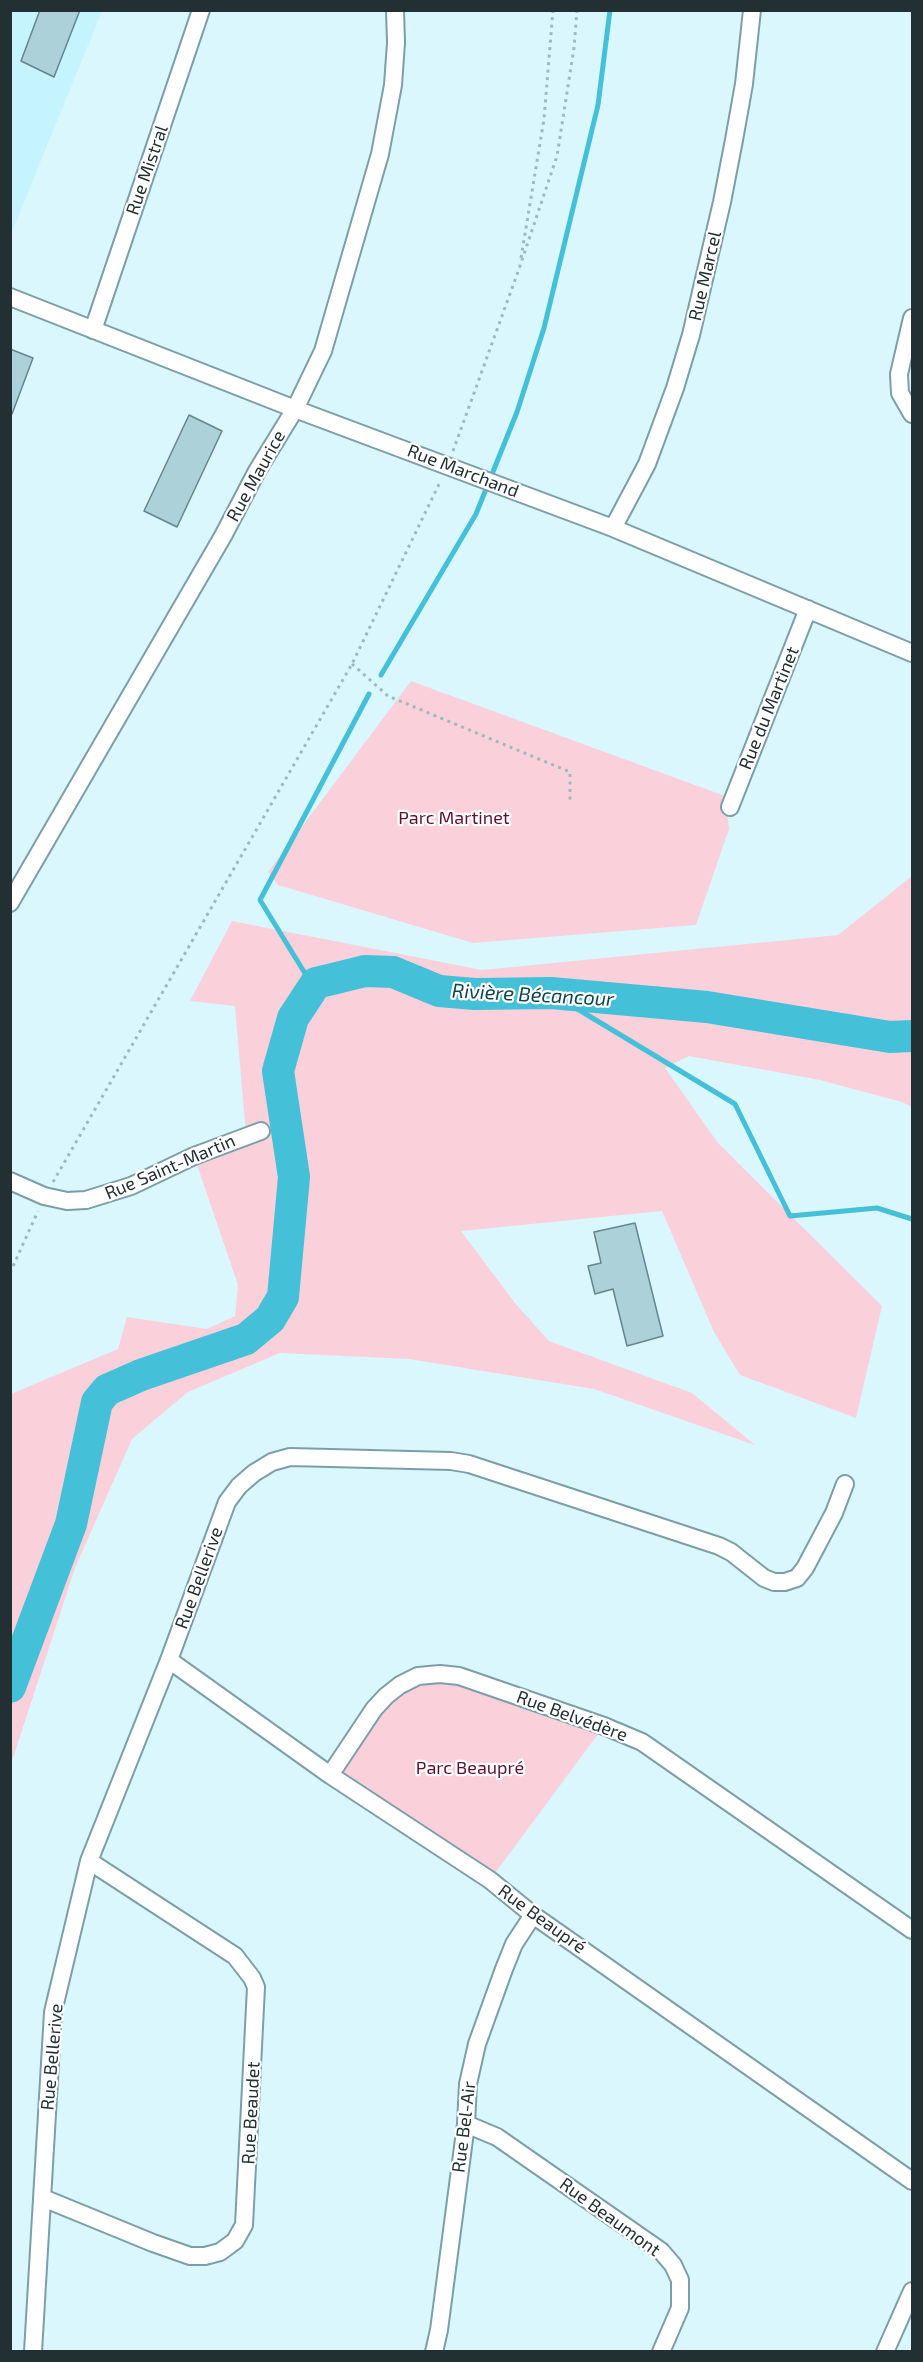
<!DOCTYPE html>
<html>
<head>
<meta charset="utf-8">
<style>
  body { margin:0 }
  #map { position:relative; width:923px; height:2362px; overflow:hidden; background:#daf7fe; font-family:"Exo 2",sans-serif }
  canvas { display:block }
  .frame { position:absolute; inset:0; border:12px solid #223033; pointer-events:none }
</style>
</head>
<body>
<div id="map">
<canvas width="923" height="2362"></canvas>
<div class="frame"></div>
</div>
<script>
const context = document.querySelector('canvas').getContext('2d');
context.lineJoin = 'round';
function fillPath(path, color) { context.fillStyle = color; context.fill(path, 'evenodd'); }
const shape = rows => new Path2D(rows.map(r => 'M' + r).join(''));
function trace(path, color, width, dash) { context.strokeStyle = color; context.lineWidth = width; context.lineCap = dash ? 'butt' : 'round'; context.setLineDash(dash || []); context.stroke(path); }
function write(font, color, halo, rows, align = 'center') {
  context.font = font + ' "Exo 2",sans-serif'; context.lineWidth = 4.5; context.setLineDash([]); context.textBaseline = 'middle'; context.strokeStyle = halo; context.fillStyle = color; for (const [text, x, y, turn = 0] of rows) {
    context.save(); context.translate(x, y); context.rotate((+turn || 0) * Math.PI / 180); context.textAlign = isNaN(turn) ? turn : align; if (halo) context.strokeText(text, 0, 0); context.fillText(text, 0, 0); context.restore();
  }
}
fillPath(shape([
  [11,11,102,11,11,234]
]), '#c5f4ff');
fillPath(shape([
  [411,681,725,796,729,829,696,925,473,943,278,885,268,872],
  [912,876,912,1107,902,1102,820,1080,689,1056,665,1068,718,1143,882,1306,856,1418,740,1375,714,1332,662,1211,461,1231,515,1303,549,1341,692,1393,755,1445,594,1389,409,1359,280,1353,188,1392,132,1439,75,1568,11,1764,11,1394,118,1349,127,1317,207,1329,235,1316,238,1285,194,1156,246,1135,235,1006,190,1001,232,921,482,970,838,935],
  [440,1674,604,1726,490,1880,330,1775,386,1696]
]), '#fad1db');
trace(shape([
  [381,675,476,514,517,412,544,328,598,105,610,10],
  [316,983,306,975,260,900,369,694],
  [551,993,735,1104,790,1216,877,1208,912,1219]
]), '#44c0d9', 5);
trace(shape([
  [10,1687,71,1524,97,1402,107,1390,141,1375,246,1339,270,1319,283,1297,294,1177,278,1071,293,1018,316,983,365,971,393,972,439,991,475,994,551,993,707,1007,890,1037,912,1036]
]), '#44c0d9', 32);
const building = shape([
  [40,10,80,10,54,77,21,61,40,10],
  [10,349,33,358,12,414,10,414,10,349],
  [189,415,222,431,177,527,144,511,189,415],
  [635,1223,663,1336,627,1346,613,1289,595,1294,588,1266,601,1263,594,1232,635,1223]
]);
fillPath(building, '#add1d9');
trace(building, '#64868e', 1.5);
const minor = shape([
  [10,297,295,409,613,528,912,653],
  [912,318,899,374,900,393,912,414],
  [93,330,201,10],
  [613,528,647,464,675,388,691,335,722,202,734,140,744,84,752,10],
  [730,807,808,609],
  [10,903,223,536,257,471,295,409,323,351,380,154,393,85,396,43,395,10],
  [10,1181,44,1196,67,1201,86,1200,131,1186,194,1156,261,1131],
  [169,1660,330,1775,490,1880,533,1915,912,2181],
  [330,1775,374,1709,386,1696,400,1685,418,1676,440,1674,459,1676,604,1726,642,1742,912,1930],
  [466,2124,497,2137,661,2251,673,2265,680,2280,680,2308,661,2352],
  [43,2198,153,2243,190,2256,205,2256,220,2252,235,2241,244,2225,256,1987,252,1978,235,1956,89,1861],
  [33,2352,53,2012,89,1861,169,1660,227,1502,239,1486,254,1473,272,1462,290,1457,451,1461,469,1464,719,1546,731,1552,764,1578,774,1582,785,1582,797,1578,805,1568,834,1513,845,1484],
  [434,2352,439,2330,466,2124,468,2084,477,2044,504,1969,514,1944,533,1915],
  [885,2352,912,2291]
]);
trace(minor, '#7c9fa7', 20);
trace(shape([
  [521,258,544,119,553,10],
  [453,451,519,269,557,156,574,48,577,10],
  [352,664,388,696,570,772,570,802],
  [53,1182,352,664,440,482],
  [10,1273,38,1211]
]), '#a0b9be', 3, [3, 4.5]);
trace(minor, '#fff', 16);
write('18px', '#223033', '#fff', [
  ["Rue Mistral",147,170,-71],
  ["Rue Marcel",705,276,-77],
  ["Rue Marchand",463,471,21],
  ["Rue Maurice",256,476,-61],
  ["Rue du Martinet",769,708,-68],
  ["Rue Saint-Martin",170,1167,-23],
  ["Rue Bellerive",199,1578,-70],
  ["Rue Belvédère",572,1716,20],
  ["Rue Beaupré",542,1919,36],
  ["Rue Bellerive",52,2057,-85],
  ["Rue Beaudet",251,2113,-87],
  ["Rue Bel-Air",464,2127,-83],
  ["Rue Beaumont",610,2217,36]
]);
write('18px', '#5f1030', '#fff', [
  ["Parc Martinet",454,818],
  ["Parc Beaupré",470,1768]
]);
write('italic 20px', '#0e454f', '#fff', [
  ["Rivière Bécancour",533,995,3]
]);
</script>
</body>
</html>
